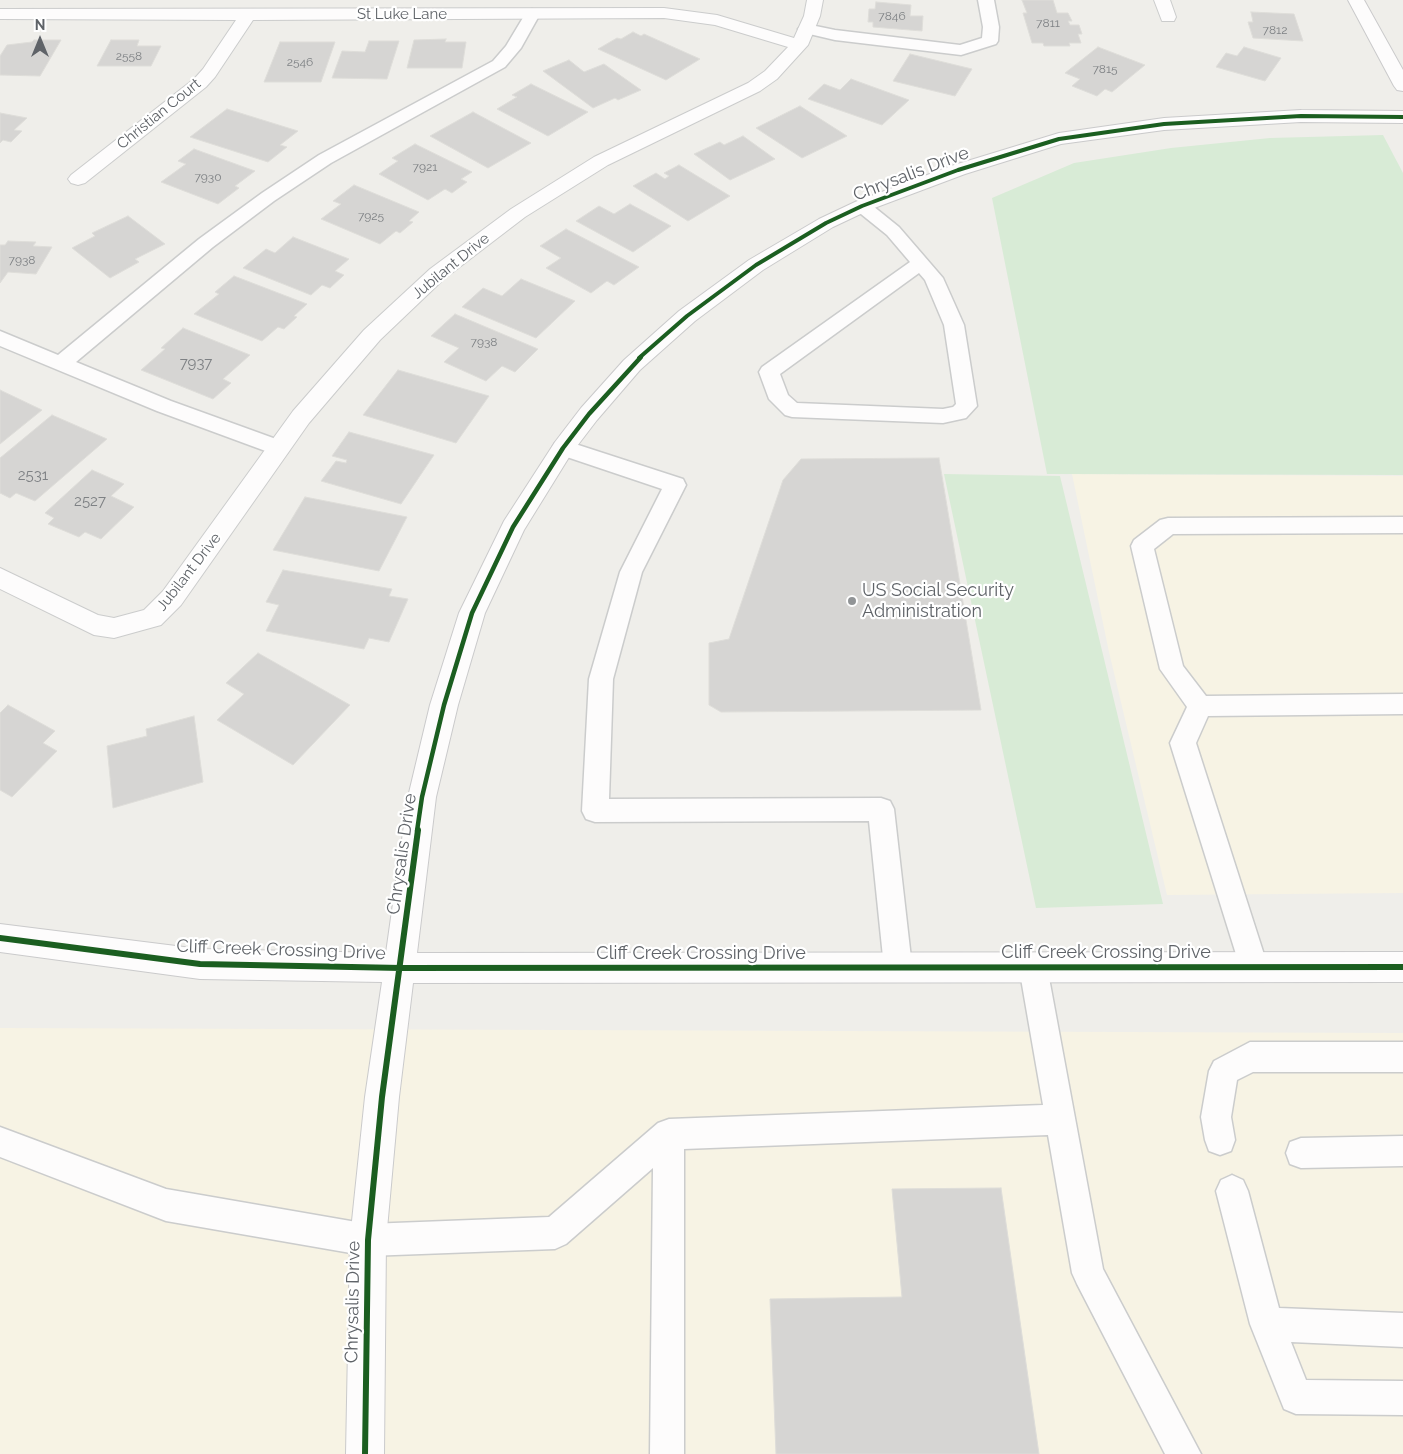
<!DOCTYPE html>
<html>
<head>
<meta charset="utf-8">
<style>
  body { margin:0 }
  #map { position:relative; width:1403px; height:1454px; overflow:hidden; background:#efeeea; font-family:Raleway,sans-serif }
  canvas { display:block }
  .north { position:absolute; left:15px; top:15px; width:50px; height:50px; -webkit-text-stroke:4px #fff; paint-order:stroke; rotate:0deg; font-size:14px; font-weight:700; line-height:20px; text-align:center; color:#5f6368 }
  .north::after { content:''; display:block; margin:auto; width:18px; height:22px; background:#5f6368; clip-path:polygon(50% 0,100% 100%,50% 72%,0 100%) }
</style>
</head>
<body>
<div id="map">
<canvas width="1403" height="1454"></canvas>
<div class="north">N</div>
</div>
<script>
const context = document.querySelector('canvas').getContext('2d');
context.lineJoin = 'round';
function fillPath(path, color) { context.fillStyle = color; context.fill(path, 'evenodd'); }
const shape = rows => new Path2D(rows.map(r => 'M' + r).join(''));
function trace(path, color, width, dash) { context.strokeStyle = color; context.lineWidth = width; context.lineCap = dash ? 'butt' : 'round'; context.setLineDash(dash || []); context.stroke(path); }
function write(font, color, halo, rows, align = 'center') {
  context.font = font + ' Raleway,sans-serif'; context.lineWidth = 4.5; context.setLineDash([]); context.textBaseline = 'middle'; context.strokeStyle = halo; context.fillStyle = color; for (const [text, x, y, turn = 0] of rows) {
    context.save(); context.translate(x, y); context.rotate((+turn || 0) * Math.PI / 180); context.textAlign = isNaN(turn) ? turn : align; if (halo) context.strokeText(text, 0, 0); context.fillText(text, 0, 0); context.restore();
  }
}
fillPath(shape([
  [1072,474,1403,476,1403,893,1167,895,1109,652],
  [0,1028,1403,1033,1403,1454,0,1454]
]), '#f7f3e4');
fillPath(shape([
  [1383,135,1403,173,1403,475,1047,474,992,198,1074,163,1171,148,1270,138],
  [944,474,1060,476,1163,904,1036,908]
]), '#d8ebd6');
const building = shape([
  [1022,0,1053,0,1057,13,1068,13,1072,21,1068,21,1070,25,1079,25,1082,34,1078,34,1081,43,1069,43,1070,46,1044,46,1043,43,1032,43,1023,13,1027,13,1022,0],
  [876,2,911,5,910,16,923,16,922,31,873,27,873,22,868,22,869,9,875,9,876,2],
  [1251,12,1294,14,1303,41,1253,38,1248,22,1253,22,1251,12],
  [633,32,641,36,644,34,700,59,666,80,598,49,617,38,621,39,633,32],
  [446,39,445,42,466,42,462,68,407,68,414,40,446,39],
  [34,40,61,40,40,76,0,75,0,56,7,45,32,42,34,40],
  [111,40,139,40,137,46,161,46,151,66,97,66,111,40],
  [369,41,399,41,387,79,332,78,342,51,365,52,369,41],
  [280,42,335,42,321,82,264,82,280,42],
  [1098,47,1145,65,1112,92,1105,89,1097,96,1072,86,1080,79,1065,73,1098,47],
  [1244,47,1281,58,1265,81,1216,67,1226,53,1237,56,1244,47],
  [910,54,972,69,955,96,893,81,910,54],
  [569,60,584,72,604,64,641,90,618,100,615,98,593,108,543,71,569,60],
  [851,79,909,100,882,125,808,99,824,84,840,90,851,79],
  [531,84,588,112,548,136,497,109,517,97,512,95,531,84],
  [800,106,847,136,802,158,756,128,800,106],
  [227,109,298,131,280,145,287,147,268,162,190,137,227,109],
  [473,112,531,143,488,168,430,136,473,112],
  [0,113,27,118,14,130,22,131,11,142,3,140,0,143,0,113],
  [743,136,775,159,730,180,694,154,720,142,724,145,743,136],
  [415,144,472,172,461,179,467,182,452,193,445,189,428,200,379,174,398,161,392,158,415,144],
  [194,149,255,171,235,186,239,188,218,204,161,182,186,164,178,161,194,149],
  [679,165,730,196,688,221,633,186,656,173,665,179,669,176,664,173,679,165],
  [354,185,419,212,409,221,413,222,400,233,396,231,380,244,321,219,341,204,333,201,354,185],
  [630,204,671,226,633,252,576,221,599,206,614,214,630,204],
  [128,216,165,244,135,259,139,262,110,278,72,248,95,236,92,233,128,216],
  [566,229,639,267,614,285,607,281,591,293,546,268,561,258,540,246,566,229],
  [293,237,349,259,335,271,344,275,330,288,322,285,311,295,243,268,266,249,275,253,293,237],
  [8,241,36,242,33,246,52,247,36,274,8,272,0,283,0,245,5,245,8,241],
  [234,276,307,304,294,316,297,317,284,329,278,327,262,341,194,314,219,294,215,292,234,276],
  [521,279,575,301,536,338,462,307,483,288,502,296,521,279],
  [455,314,538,349,515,372,502,366,486,381,444,362,459,348,431,336,455,314],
  [183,328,250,355,223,379,231,383,213,399,141,370,165,349,161,348,183,328],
  [398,370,489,396,456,443,363,415,398,370],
  [0,390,42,410,0,444,0,390],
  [52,415,107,439,35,501,16,493,10,498,0,493,0,458,52,415],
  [349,432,434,455,401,504,321,481,336,461,346,463,347,460,332,456,349,432],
  [939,458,981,710,721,712,709,705,709,643,729,639,783,480,801,459,939,458],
  [92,470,124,484,111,496,134,507,101,539,85,532,79,537,48,524,54,518,45,513,92,470],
  [305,497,407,517,379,571,273,550,305,497],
  [283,570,392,589,389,596,408,599,389,642,369,638,364,649,266,631,279,605,266,602,283,570],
  [258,653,350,705,293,765,217,720,244,694,226,683,258,653],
  [8,705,55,731,43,743,57,751,12,797,0,790,0,713,8,705],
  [194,716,203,782,113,808,107,746,147,736,146,729,194,716],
  [1001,1188,1039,1454,776,1454,770,1299,902,1297,892,1189,1001,1188]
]);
fillPath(building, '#d6d5d3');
trace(building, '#deddd9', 1);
const lane = shape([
  [978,0,994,0,999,27,998,41,996,44,961,55,835,40,801,32,798,29,801,26,806,24,835,30,960,45,982,38,983,27,978,0],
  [532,9,537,11,540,14,521,48,505,67,331,163,274,201,213,247,76,362,171,401,287,443,290,448,287,453,279,456,271,453,157,411,0,346,0,331,58,355,199,239,262,193,319,155,493,61,506,46,527,11,532,9],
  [862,201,868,202,899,227,943,278,964,325,977,406,966,418,943,423,792,417,785,415,769,399,759,372,762,367,910,262,887,235,856,210,853,206,856,202,862,201],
  [919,273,925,280,944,325,956,404,953,407,943,409,797,403,788,395,780,374,919,273],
  [563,440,683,479,686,485,642,572,613,679,609,799,881,798,890,801,894,809,912,967,908,976,898,980,888,976,884,967,869,821,595,822,586,819,582,811,589,679,620,572,662,489,555,453,552,448,555,443,563,440],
  [1403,517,1403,533,1173,534,1154,549,1183,666,1206,696,1403,694,1403,714,1208,716,1196,743,1268,967,1264,976,1254,980,1244,976,1240,967,1170,743,1187,707,1160,669,1131,546,1134,540,1160,520,1168,518,1403,517],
  [1033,954,1043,958,1047,967,1103,1269,1201,1454,1165,1454,1077,1284,1072,1273,1048,1135,684,1149,684,1454,650,1454,653,1168,566,1244,555,1249,368,1256,166,1221,0,1157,0,1127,166,1189,368,1224,549,1217,658,1123,669,1119,1043,1105,1019,967,1023,958,1033,954],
  [1250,1042,1403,1042,1403,1072,1253,1072,1237,1080,1231,1117,1235,1140,1231,1151,1220,1155,1209,1151,1205,1140,1201,1117,1209,1071,1214,1061,1250,1042],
  [1403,1136,1403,1166,1301,1168,1290,1164,1286,1153,1290,1142,1301,1138,1403,1136],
  [1232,1175,1243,1180,1248,1191,1279,1308,1403,1313,1403,1347,1291,1342,1306,1380,1403,1381,1403,1415,1296,1414,1284,1409,1250,1324,1216,1191,1221,1180,1232,1175]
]);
const street = shape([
  [807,0,823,0,820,16,808,45,777,79,760,91,608,165,525,217,444,279,380,340,309,423,181,605,161,625,114,638,94,635,0,589,0,568,98,615,114,618,144,610,163,591,293,411,364,330,430,269,511,209,594,157,748,83,765,71,788,47,715,25,664,18,253,20,215,77,206,87,85,183,78,185,71,183,68,179,71,175,194,79,203,69,236,20,0,19,0,9,664,8,717,15,794,38,804,16,807,0],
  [1154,0,1170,0,1176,17,1174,21,1162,21,1154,0]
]);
const secondary = shape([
  [1348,0,1364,0,1403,70,1403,91,1397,90,1394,86,1348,0],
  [1301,110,1403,111,1403,123,1301,122,1164,130,1061,144,965,174,869,210,833,227,763,270,695,321,640,370,597,420,571,454,524,530,485,613,458,705,436,797,417,953,1403,952,1403,982,413,983,399,1097,386,1240,384,1454,346,1454,350,1240,365,1097,382,982,200,979,0,952,0,924,200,949,386,953,408,797,430,705,459,613,504,521,555,442,581,408,624,360,679,311,749,260,819,219,855,202,951,166,1059,133,1164,118,1301,110]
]);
trace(lane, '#cbcccc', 3);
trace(street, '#cbcccc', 2);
trace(secondary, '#cacacb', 2);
fillPath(lane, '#fdfcfc');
fillPath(street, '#fdfcfc');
fillPath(secondary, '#fdfcfc');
trace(shape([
  [639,358,687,316,756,265,826,223,862,206,958,170,1059,139,1164,124,1301,116,1403,117]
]), '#1b5e20', 4);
trace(shape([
  [417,831,422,797,444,705,472,613,513,527,563,448,589,414,641,357]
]), '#1b5e20', 4.5);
trace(shape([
  [0,938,200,964,401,968,1403,967],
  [365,1454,368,1240,382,1097,418,830]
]), '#1b5e20', 6);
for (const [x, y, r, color] of [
  [852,601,5,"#919496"]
]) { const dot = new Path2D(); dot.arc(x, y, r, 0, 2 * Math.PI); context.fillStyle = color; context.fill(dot); trace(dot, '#fff', 2); }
write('12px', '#7e8184', null, [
  ["7846",892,16],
  ["7811",1048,23],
  ["7812",1275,30],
  ["2558",129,56],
  ["2546",300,62],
  ["7815",1105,69],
  ["7921",425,167],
  ["7930",208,177],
  ["7925",371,216],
  ["7938",22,260],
  ["7938",484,342]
]);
write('15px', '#5f6368', '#fff', [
  ["St Luke Lane",402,14],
  ["Christian Court",159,114,-39],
  ["Jubilant Drive",451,266,-39],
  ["Jubilant Drive",189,572,-52]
]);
write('15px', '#7e8184', null, [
  ["7937",196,363],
  ["2531",33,475],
  ["2527",90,501]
]);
write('18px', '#5f6368', '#fff', [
  ["Chrysalis Drive",911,174,-21],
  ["Chrysalis Drive",402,854,-82],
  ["Cliff Creek Crossing Drive",281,950,2],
  ["Cliff Creek Crossing Drive",1106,953],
  ["Cliff Creek Crossing Drive",701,954],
  ["Chrysalis Drive",353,1302,-89]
]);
write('18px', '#5f6368', '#fff', [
  ["US Social Security",862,591],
  ["Administration",862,612]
], 'left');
</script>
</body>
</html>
